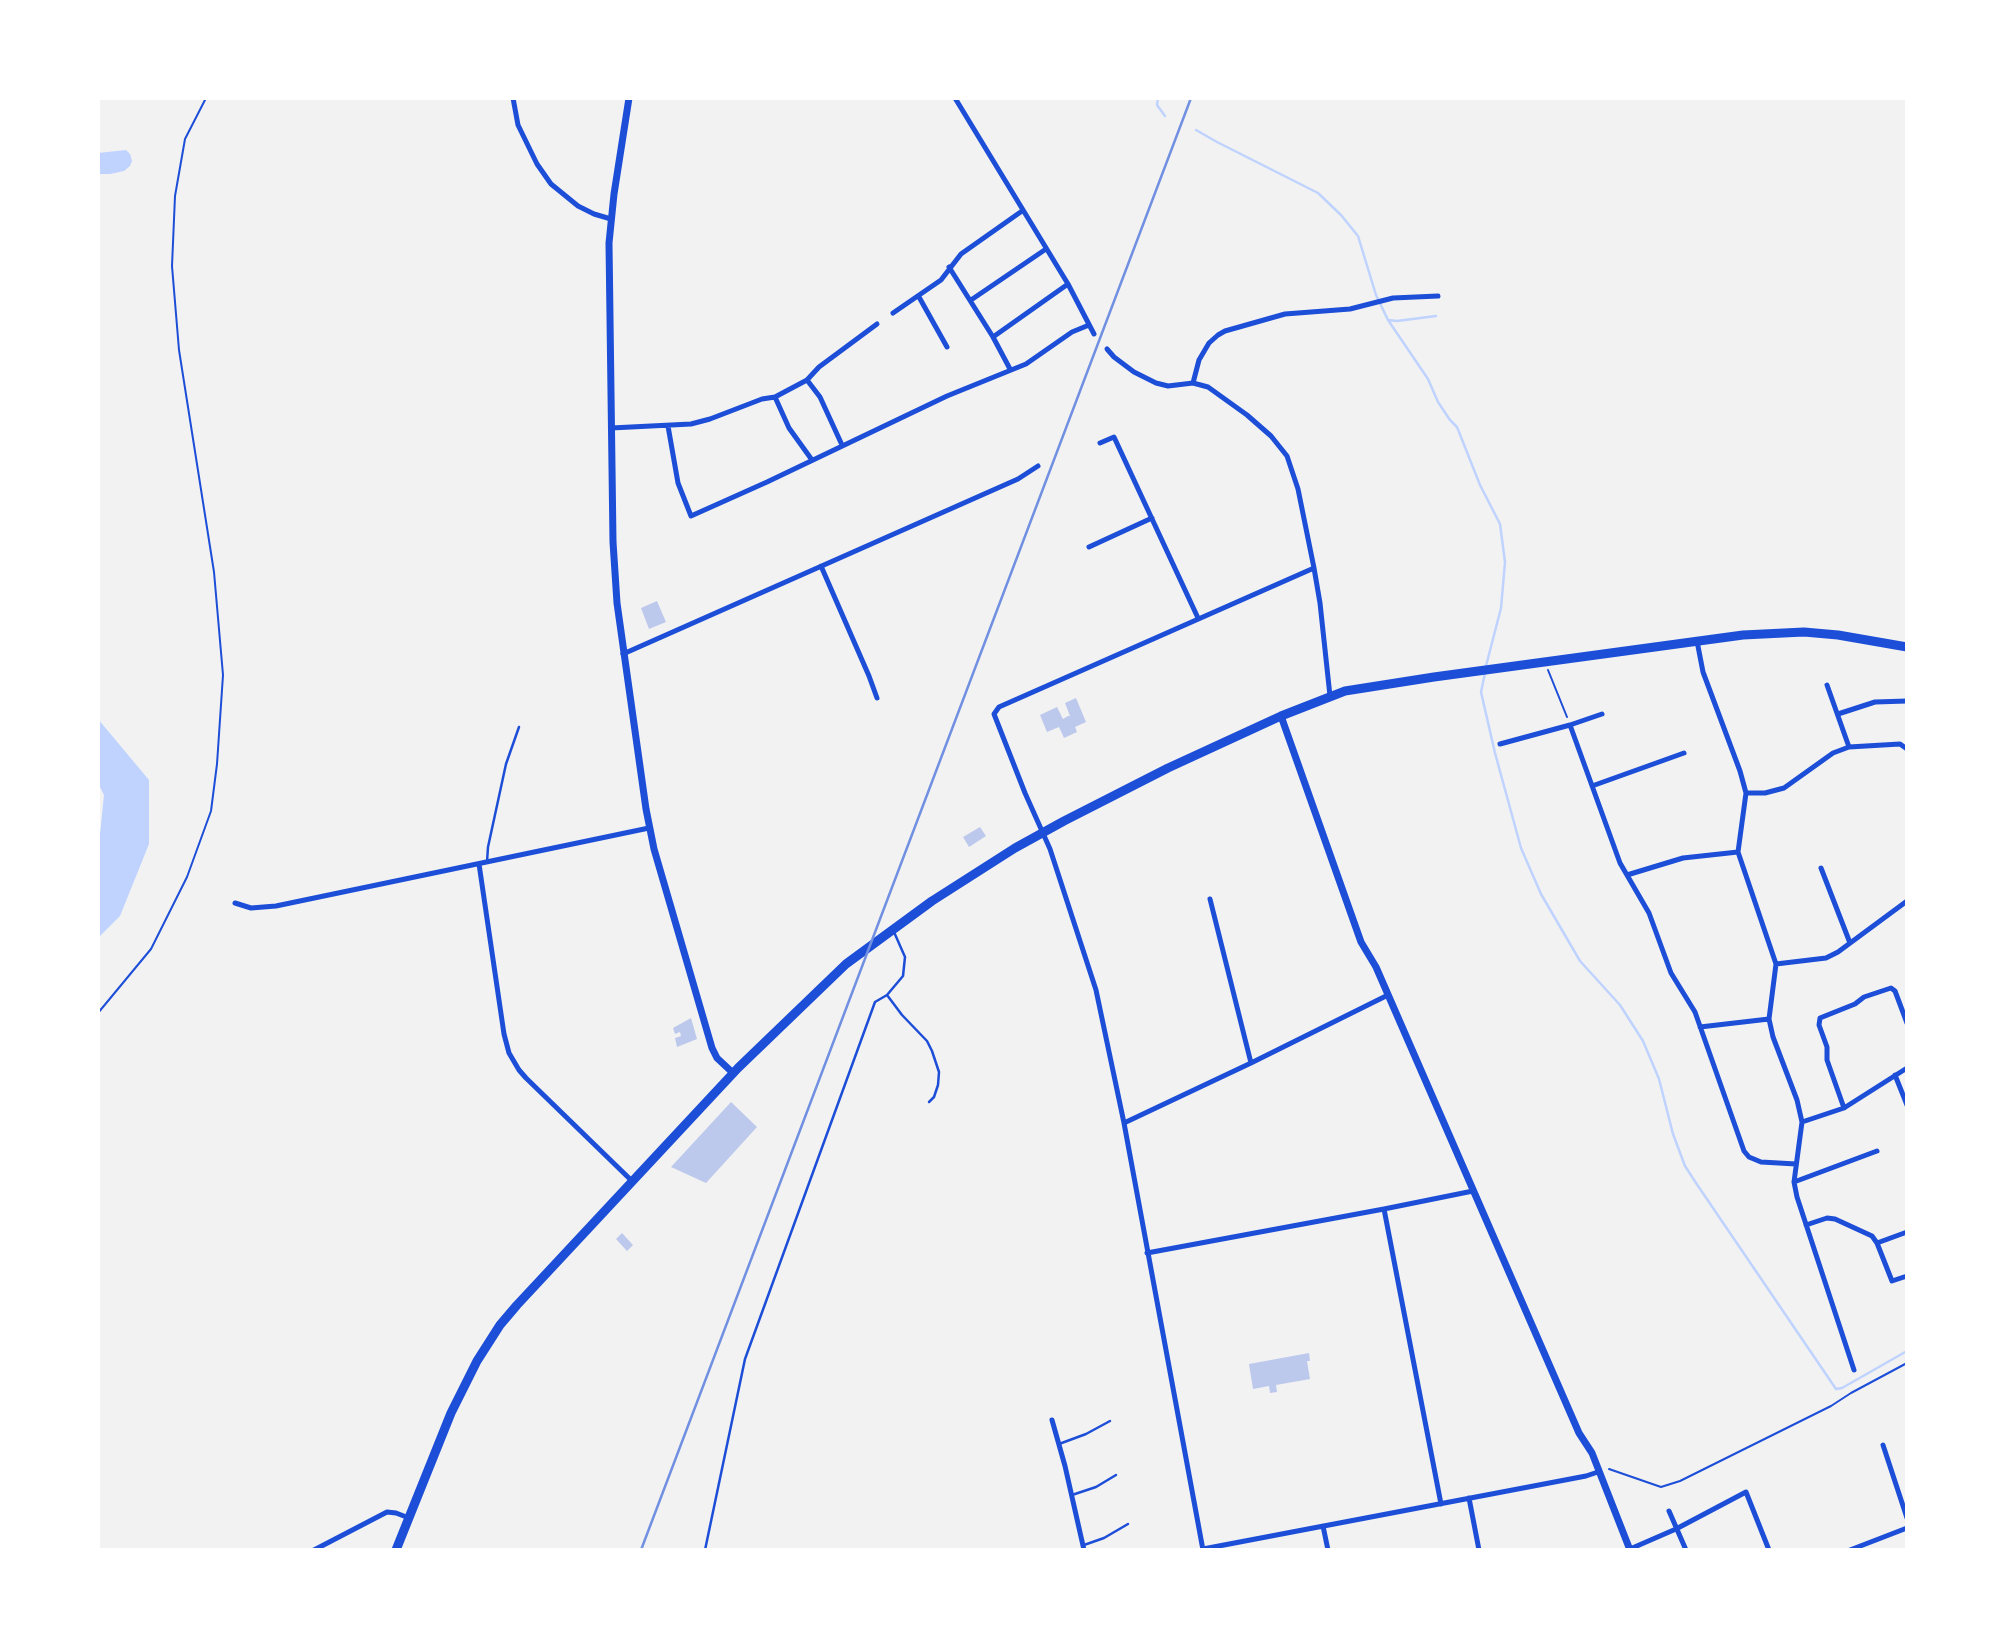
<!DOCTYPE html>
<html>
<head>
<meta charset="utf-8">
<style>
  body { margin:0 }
  #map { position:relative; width:2005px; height:1648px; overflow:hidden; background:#f2f2f2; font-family:Cabin,sans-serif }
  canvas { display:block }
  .frame { position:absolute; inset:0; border:100px solid #fff; pointer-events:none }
</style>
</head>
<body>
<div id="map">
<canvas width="2005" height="1648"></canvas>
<div class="frame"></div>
</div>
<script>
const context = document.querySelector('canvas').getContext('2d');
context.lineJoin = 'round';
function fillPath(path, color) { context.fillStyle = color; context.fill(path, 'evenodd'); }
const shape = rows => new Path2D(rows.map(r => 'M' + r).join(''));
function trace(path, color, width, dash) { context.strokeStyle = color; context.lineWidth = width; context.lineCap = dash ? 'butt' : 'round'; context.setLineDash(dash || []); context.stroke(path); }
fillPath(shape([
  [126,150,130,154,132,161,130,166,124,171,110,174,98,174,98,153],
  [98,719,149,780,149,844,120,916,98,938,98,854,104,795,98,783]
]), '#bfd3fe');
trace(shape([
  [1158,98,1157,105,1165,116],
  [1196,130,1217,142,1318,193,1341,215,1358,236,1376,295,1388,320,1428,379,1438,402,1450,420,1457,427,1480,485,1500,524,1505,562,1501,608,1486,666],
  [1388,320,1397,321,1436,316],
  [1485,673,1481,692,1495,753,1521,848,1541,894,1580,961,1620,1005,1643,1041,1659,1079,1673,1134,1685,1166,1696,1183,1836,1389,1842,1388,1907,1351]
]), '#bfd3fe', 2.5);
fillPath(shape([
  [657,601,666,622,649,629,641,608],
  [1076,698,1086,722,1075,727,1077,732,1064,738,1059,727,1047,732,1040,715,1057,707,1063,719,1068,716,1070,716,1065,703],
  [980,827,986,836,969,847,963,837],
  [691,1018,697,1039,677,1047,675,1038,681,1036,680,1032,675,1034,673,1028],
  [731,1102,757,1127,706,1183,671,1167],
  [622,1233,633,1245,627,1251,616,1239],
  [1309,1353,1310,1361,1307,1361,1310,1379,1276,1385,1277,1392,1270,1393,1269,1386,1253,1389,1249,1364]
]), '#bdc9ec');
trace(shape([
  [1548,670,1567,717],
  [98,1013,151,949,187,877,211,811,217,764,223,675,214,572,179,350,172,266,175,196,185,139,206,98],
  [1609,1469,1661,1487,1680,1481,1831,1406,1851,1393,1907,1363]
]), '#1d4ed8', 2);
trace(shape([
  [487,862,488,847,506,764,519,727],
  [887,995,902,1015,927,1041,932,1051,939,1072,938,1085,934,1097,929,1102],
  [1059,1444,1086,1434,1110,1421],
  [1072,1495,1096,1487,1116,1475],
  [1084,1545,1104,1538,1128,1524],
  [705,1550,745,1359,875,1002,887,995,903,976,905,957,894,932]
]), '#1d4ed8', 2.5);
trace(shape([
  [513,98,518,125,537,164,551,184,578,206,594,214,611,219],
  [955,98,1068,284,1094,334],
  [949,267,993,337,1010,369],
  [919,297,947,347],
  [971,300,1046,249],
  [893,313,941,280,961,254,1022,211],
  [993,337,1068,284],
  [1107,349,1114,357,1134,372,1156,383,1168,386,1193,383,1208,387,1247,415,1271,436,1287,456,1298,489,1314,568,1320,603,1330,696],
  [807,380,820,397,842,445],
  [1193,383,1199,360,1209,343,1218,335,1225,331,1285,314,1350,309,1393,298,1438,296],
  [775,397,789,428,812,460],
  [668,426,678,483,691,516,767,482,947,396,1026,364,1072,332,1089,325],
  [611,428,691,424,710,419,762,399,775,397,807,380,819,367,877,324],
  [1100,443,1114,437,1198,618],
  [1089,547,1152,518],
  [821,566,869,676,877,698],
  [1697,641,1703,672,1740,771,1746,793,1738,852,1776,964,1769,1019,1773,1037,1797,1100,1802,1122,1794,1182,1797,1197,1854,1370],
  [623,654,1018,479,1038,466],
  [1827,685,1849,747],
  [1602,714,1570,725,1620,863,1649,913,1671,973,1695,1012,1744,1151,1749,1157,1761,1162,1796,1164],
  [1838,714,1875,702,1907,701],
  [1500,744,1570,725],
  [1592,786,1684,753],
  [1746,793,1765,793,1784,788,1833,753,1849,747,1900,744,1907,749],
  [479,864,504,1034,509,1053,519,1070,526,1078,633,1182],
  [1821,868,1850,943],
  [1627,875,1683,858,1738,852],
  [1210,899,1251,1063],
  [235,903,251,908,276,906,649,828],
  [1776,964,1826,958,1838,952,1907,901],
  [1700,1027,1769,1019],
  [1895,1075,1907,1105],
  [1844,1108,1827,1060,1827,1047,1819,1025,1820,1018,1855,1004,1864,997,1891,988,1895,991,1907,1023],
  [1802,1122,1844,1108,1907,1068],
  [1124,1123,1251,1063,1388,995],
  [1794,1182,1877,1151],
  [1384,1209,1441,1504],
  [1806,1225,1827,1218,1835,1219,1872,1236,1877,1243,1907,1232],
  [1877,1243,1892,1281,1907,1276],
  [1147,1253,1384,1209,1473,1191],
  [1052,1420,1065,1466,1084,1550],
  [1883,1445,1907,1518],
  [1469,1498,1479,1550],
  [1669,1511,1686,1550],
  [1323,1526,1328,1550],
  [1203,1549,1586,1476,1598,1472],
  [1630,1549,1676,1529,1746,1492,1769,1550],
  [314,1550,387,1512,396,1513,409,1518],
  [1203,1550,1124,1123,1096,990,1050,849,1025,793,994,714,999,707,1314,568],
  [1850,1550,1907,1528]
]), '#1d4ed8', 5);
trace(shape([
  [629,98,614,194,609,243,613,542,617,603,646,809,654,849,712,1048,717,1058,733,1073],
  [1281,716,1361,942,1376,967,1579,1433,1592,1453,1630,1550]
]), '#1d4ed8', 7);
trace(shape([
  [396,1550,451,1413,477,1361,500,1325,517,1305,738,1068,846,964,932,901,1015,848,1064,821,1168,768,1281,716,1345,691,1434,677,1743,635,1804,632,1838,635,1907,647]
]), '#1d4ed8', 9);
trace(shape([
  [641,1550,1191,98]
]), '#7290e2', 2.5);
</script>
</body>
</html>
